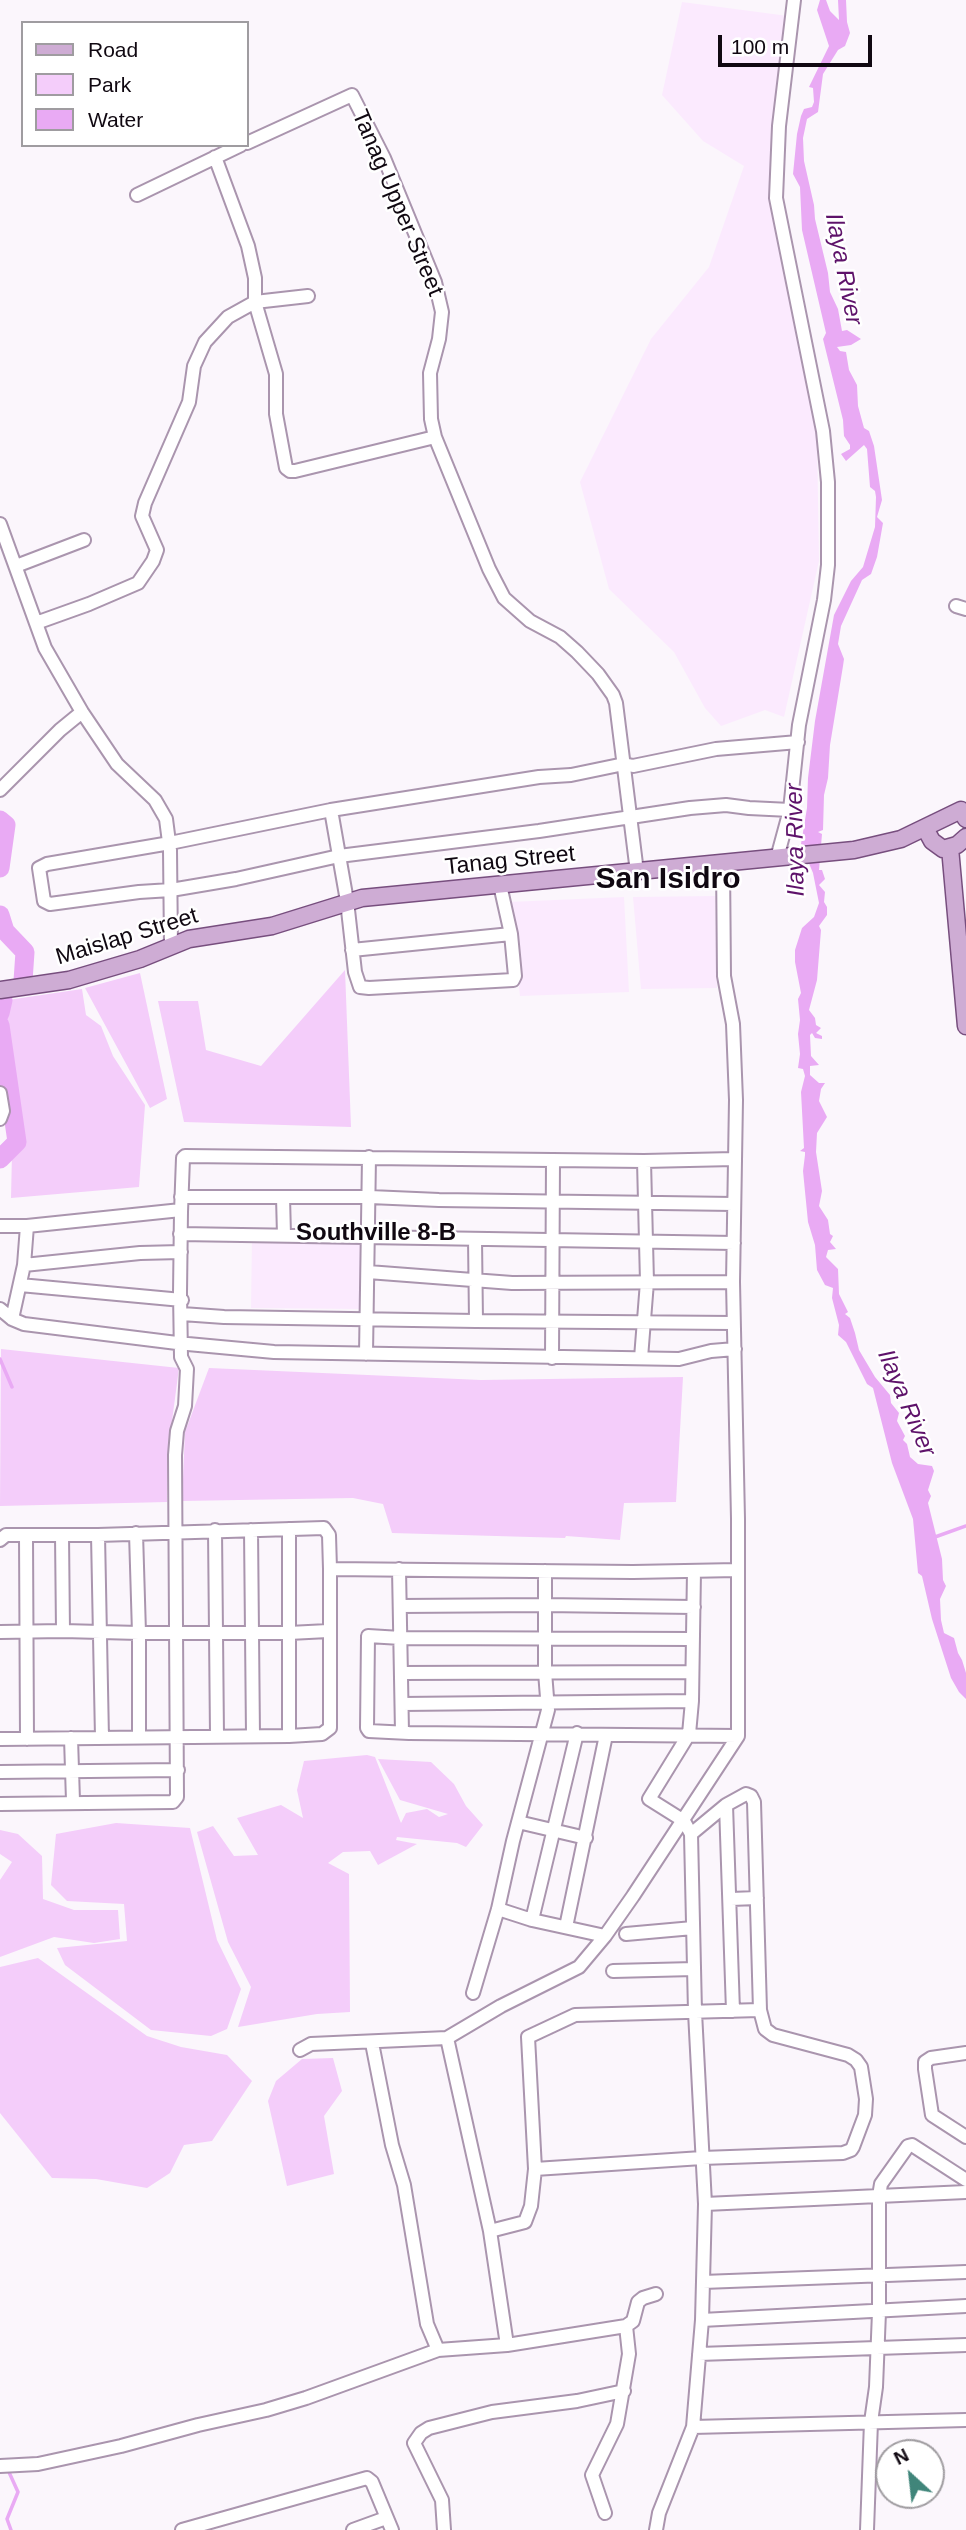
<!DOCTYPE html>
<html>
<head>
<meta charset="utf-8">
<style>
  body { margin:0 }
  #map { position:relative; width:966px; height:2530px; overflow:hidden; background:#fbf6fc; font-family:Helvetica,sans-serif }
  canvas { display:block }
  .legend { position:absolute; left:21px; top:21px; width:228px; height:126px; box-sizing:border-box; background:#fff; border:2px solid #9f9ca0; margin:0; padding:9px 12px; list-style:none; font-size:21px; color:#100811 }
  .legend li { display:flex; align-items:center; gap:14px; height:35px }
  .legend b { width:35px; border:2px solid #9f9ca0 }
  .north { position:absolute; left:875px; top:2439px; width:70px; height:70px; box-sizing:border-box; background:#fff; border:2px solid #9f9ca0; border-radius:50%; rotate:333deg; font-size:19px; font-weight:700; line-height:28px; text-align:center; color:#100811 }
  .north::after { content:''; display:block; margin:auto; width:24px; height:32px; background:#40857a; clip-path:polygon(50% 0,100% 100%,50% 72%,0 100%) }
  .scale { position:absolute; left:718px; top:35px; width:154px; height:32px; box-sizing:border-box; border:4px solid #100811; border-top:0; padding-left:9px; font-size:21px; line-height:24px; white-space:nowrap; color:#100811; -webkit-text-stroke:5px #fff; paint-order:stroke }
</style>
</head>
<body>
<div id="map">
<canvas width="966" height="2530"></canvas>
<ul class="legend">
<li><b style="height:9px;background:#ceacd4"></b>Road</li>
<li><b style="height:19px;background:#f4cdfa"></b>Park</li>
<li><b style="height:19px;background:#e9aaf4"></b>Water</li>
</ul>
<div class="north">N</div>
<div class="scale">100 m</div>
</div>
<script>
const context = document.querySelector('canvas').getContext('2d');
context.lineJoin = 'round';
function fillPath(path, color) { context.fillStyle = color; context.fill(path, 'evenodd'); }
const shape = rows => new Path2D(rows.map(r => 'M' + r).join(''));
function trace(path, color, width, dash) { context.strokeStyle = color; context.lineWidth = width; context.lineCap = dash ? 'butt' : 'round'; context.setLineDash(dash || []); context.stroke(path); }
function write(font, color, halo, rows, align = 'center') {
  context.font = font + ' Helvetica,sans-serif'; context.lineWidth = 5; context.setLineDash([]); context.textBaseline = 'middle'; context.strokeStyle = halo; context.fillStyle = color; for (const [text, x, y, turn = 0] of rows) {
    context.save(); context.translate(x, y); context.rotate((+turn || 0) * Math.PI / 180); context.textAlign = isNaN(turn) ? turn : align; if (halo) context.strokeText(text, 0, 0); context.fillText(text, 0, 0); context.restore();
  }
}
fillPath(shape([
  [682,2,788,16,771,198,817,439,819,561,784,717,765,710,721,726,705,708,674,652,609,589,580,482,651,339,709,267,744,166,703,141,662,95],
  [715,896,717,988,641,989,633,897],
  [624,897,629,992,520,996,509,902],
  [252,1237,363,1237,362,1309,251,1308]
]), '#fbeafe');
fillPath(shape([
  [345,970,351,1127,184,1122,158,1001,198,1001,206,1050,261,1066],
  [140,973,167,1099,150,1108,85,988],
  [82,989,86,1015,101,1026,113,1056,145,1105,139,1187,11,1198,13,1108,0,1039,0,1030,8,1000],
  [1,1349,179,1368,172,1421,169,1434,167,1502,0,1506],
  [209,1368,481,1380,683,1377,676,1502,624,1503,620,1540,566,1536,565,1538,392,1533,383,1504,353,1498,182,1501,185,1432],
  [367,1755,375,1757,401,1823,406,1813,427,1809,439,1817,448,1814,400,1800,378,1759,431,1762,454,1784,466,1806,483,1825,466,1847,457,1843,397,1837,396,1840,417,1844,378,1865,370,1851,343,1852,328,1863,349,1874,350,2012,317,2014,238,2027,251,1987,228,1942,197,1832,213,1826,234,1856,258,1855,237,1818,281,1805,303,1818,297,1790,304,1761],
  [116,1823,190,1828,217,1940,241,1989,227,2029,211,2036,151,2030,65,1965,57,1948,127,1941,124,1904,67,1901,51,1885,56,1834],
  [0,1830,18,1834,42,1856,43,1899,74,1910,118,1910,120,1939,94,1943,54,1937,0,1957,0,1880,12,1862,0,1854],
  [38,1958,147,2036,181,2047,227,2055,252,2081,212,2141,184,2145,170,2173,147,2188,96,2179,52,2178,0,2113,0,1967],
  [333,2058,342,2091,324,2116,334,2174,287,2186,268,2101,276,2081,302,2059]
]), '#f4cdfa');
fillPath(shape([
  [820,0,826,0,830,11,839,20,838,0,846,0,847,22,850,33,845,46,838,50,823,74,818,112,807,119,803,138,804,161,814,205,815,219,828,273,830,292,838,309,842,331,847,330,861,339,851,345,837,347,840,351,846,352,849,370,857,385,858,406,864,428,869,431,874,446,882,500,877,517,883,523,877,557,871,574,862,580,841,626,838,644,844,659,843,666,830,745,828,778,824,795,823,830,818,832,822,834,819,870,822,870,825,879,819,885,825,892,824,902,827,907,827,915,819,926,821,930,817,980,809,1010,815,1018,816,1025,821,1028,816,1033,822,1036,822,1039,815,1038,812,1033,810,1035,811,1056,819,1065,810,1066,810,1075,819,1083,825,1083,821,1089,819,1101,827,1117,817,1133,816,1152,822,1191,819,1206,828,1220,830,1234,833,1236,830,1242,836,1249,828,1250,826,1257,838,1269,839,1294,848,1312,845,1314,850,1318,855,1333,859,1350,875,1377,890,1395,891,1403,899,1413,897,1421,905,1436,903,1440,907,1444,910,1457,918,1464,932,1466,934,1471,928,1490,931,1496,928,1503,942,1559,943,1580,946,1586,940,1599,941,1620,944,1633,954,1638,958,1653,962,1660,966,1673,966,1699,959,1692,951,1678,932,1619,922,1576,918,1573,913,1519,892,1463,873,1388,867,1384,846,1342,838,1335,839,1325,832,1298,833,1288,825,1285,817,1270,815,1245,808,1222,803,1171,805,1155,805,1152,800,1151,804,1148,801,1092,805,1076,803,1069,798,1068,800,1054,798,1034,800,1020,798,999,801,993,795,962,795,950,802,928,814,917,819,903,813,873,801,844,807,808,808,778,815,721,834,615,851,581,863,567,875,527,876,497,875,491,870,487,867,449,864,445,846,461,841,454,850,449,850,445,844,436,843,420,823,339,826,333,802,230,800,187,793,174,797,134,801,116,804,109,812,107,814,102,813,88,809,87,829,46,817,10]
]), '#e9aaf4');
trace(shape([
  [0,1359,12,1387],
  [935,1537,966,1526],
  [8,2470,18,2492,7,2519,11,2530]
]), '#e9aaf4', 3.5);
trace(shape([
  [0,820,6,825,0,868],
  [0,915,5,931,25,952,23,981],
  [0,1013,3,1000],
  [0,1025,17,1142,0,1159]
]), '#e9aaf4', 19);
const minor = shape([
  [247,143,352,95,384,158,435,282,442,312,439,339,430,373,431,419,435,437,489,569,504,598,530,621,560,637,577,652,598,674,613,695,616,703,637,872],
  [137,195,241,145],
  [308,296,255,302,276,374,276,414,286,468,290,471,295,471,435,437],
  [0,524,45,648,82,712,117,764,155,800,166,819,170,850,171,947],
  [16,566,84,540],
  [956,606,966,609],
  [36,623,89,604,138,583,153,561,157,550,142,516,145,503,189,402,194,366,205,342,228,317,255,302,255,278,248,246,215,157],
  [0,790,60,730,82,712],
  [331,810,347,901,355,972,360,987,369,988,513,980,515,976,511,934,500,885],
  [790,810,749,808,726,805,690,808,539,831,339,856,236,879,171,890,139,892,50,904,44,901,39,868,47,864,170,843,331,810,539,777,571,775,624,764,633,766,716,749,798,742],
  [777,858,790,810,799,725,824,600,828,565,828,482,823,431,776,198,779,126,794,0],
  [352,950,511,934],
  [0,1093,3,1111,0,1119],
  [181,1197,370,1197,439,1200,734,1204],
  [283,1197,284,1235],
  [0,1226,27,1226],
  [180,1234,734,1243],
  [475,1239,476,1321],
  [24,1265,140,1253,181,1252],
  [368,1272,512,1283,733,1282],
  [20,1285,182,1300],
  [0,1309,12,1319,24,1324,177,1343,274,1352,679,1359,711,1351,735,1349],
  [182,1314,224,1317,476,1321,733,1323],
  [12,1319,24,1265,27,1226,181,1210],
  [366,1354,369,1157],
  [552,1358,553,1160],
  [641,1358,647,1282,644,1161],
  [289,1529,289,1736],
  [215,1530,217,1736],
  [251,1530,253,1736],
  [136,1533,139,1633,139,1737],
  [62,1535,63,1631],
  [98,1535,102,1738],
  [26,1536,27,1739],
  [0,1540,6,1535,98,1535,324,1528,329,1535,330,1569,330,1728,322,1734,289,1736,0,1739],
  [330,1569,633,1572,737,1570],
  [399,1569,402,1732],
  [400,1606,544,1605,694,1607],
  [0,1632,63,1631,139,1633,289,1633,328,1631],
  [693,1639,401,1638,368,1636,367,1728,369,1731,409,1733,738,1736],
  [401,1673,692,1672],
  [402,1704,692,1701],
  [71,1738,73,1801],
  [0,1772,178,1770],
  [0,1804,173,1802,177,1797,175,1455,177,1431,185,1406,187,1369,181,1357,180,1293,181,1212,183,1158,185,1156,644,1161,734,1159],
  [726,1805,733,2011],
  [518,1822,586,1838],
  [731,1899,757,1898],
  [498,1909,532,1920,605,1936],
  [532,1920,577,1733],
  [566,1927,606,1735],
  [626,1934,693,1928],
  [613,1971,694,1969],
  [473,1993,498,1909,513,1841,548,1710,545,1672,545,1571],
  [447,2038,490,2231,507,2345],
  [372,2043,392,2145,404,2185,427,2324,438,2350],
  [300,2050,311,2044,447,2038,501,2006,579,1967,605,1936,633,1896,738,1736,738,1519,733,1282,736,1100,733,1024,724,976,723,863],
  [966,2053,931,2058,925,2062,925,2069,932,2115,966,2137],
  [535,2169,702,2158,843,2153,851,2150,853,2147,865,2115,866,2099,861,2067,856,2060,848,2055,773,2035,765,2029,760,2010,754,1802,751,1796,746,1794,726,1805,691,1834],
  [705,2204,966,2192],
  [490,2231,525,2222,531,2206,535,2169,528,2037,575,2015,760,2010],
  [703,2282,966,2272],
  [702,2320,966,2306],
  [699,2354,966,2345],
  [693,2427,966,2420],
  [0,2466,38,2464,121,2446,198,2425,266,2410,306,2398,438,2350,507,2345,626,2326],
  [605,2513,592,2475,617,2424,629,2354,626,2326,633,2321,638,2302,643,2298,656,2294],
  [182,2530,367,2478,372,2482,392,2530],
  [353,2530,386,2518],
  [444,2530,442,2500,414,2443,421,2433,429,2428,492,2412,577,2401,624,2391],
  [656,2530,659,2513,693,2427,702,2320,705,2204,695,2012,691,1834,684,1821,649,1799,689,1734,692,1701,694,1571],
  [867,2530,871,2422,876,2387,879,2312,879,2196,881,2184,908,2146,912,2145,966,2180]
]);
const major = shape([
  [925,828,932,841,943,849,957,845,966,837],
  [950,848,966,1026],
  [0,990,69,980,140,959,189,939,272,926,362,898,854,850,901,839,961,810,966,819]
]);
trace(minor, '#aa95ae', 16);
trace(major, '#774e7e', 19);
trace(minor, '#fff', 12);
trace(major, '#ceacd4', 16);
write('23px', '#100811', '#fff', [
  ["Tanag Upper Street",397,203,67],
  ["Tanag Street",510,861,-6],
  ["Maislap Street",127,937,-17]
]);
write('italic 24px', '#5e126a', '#fff', [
  ["Ilaya River",843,269,79],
  ["Ilaya River",796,840,-91],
  ["Ilaya River",906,1403,67]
]);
write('bold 24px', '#100811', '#fff', [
  ["Southville 8-B",376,1233]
]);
write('bold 30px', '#100811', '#fff', [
  ["San Isidro",668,880]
]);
</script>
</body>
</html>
